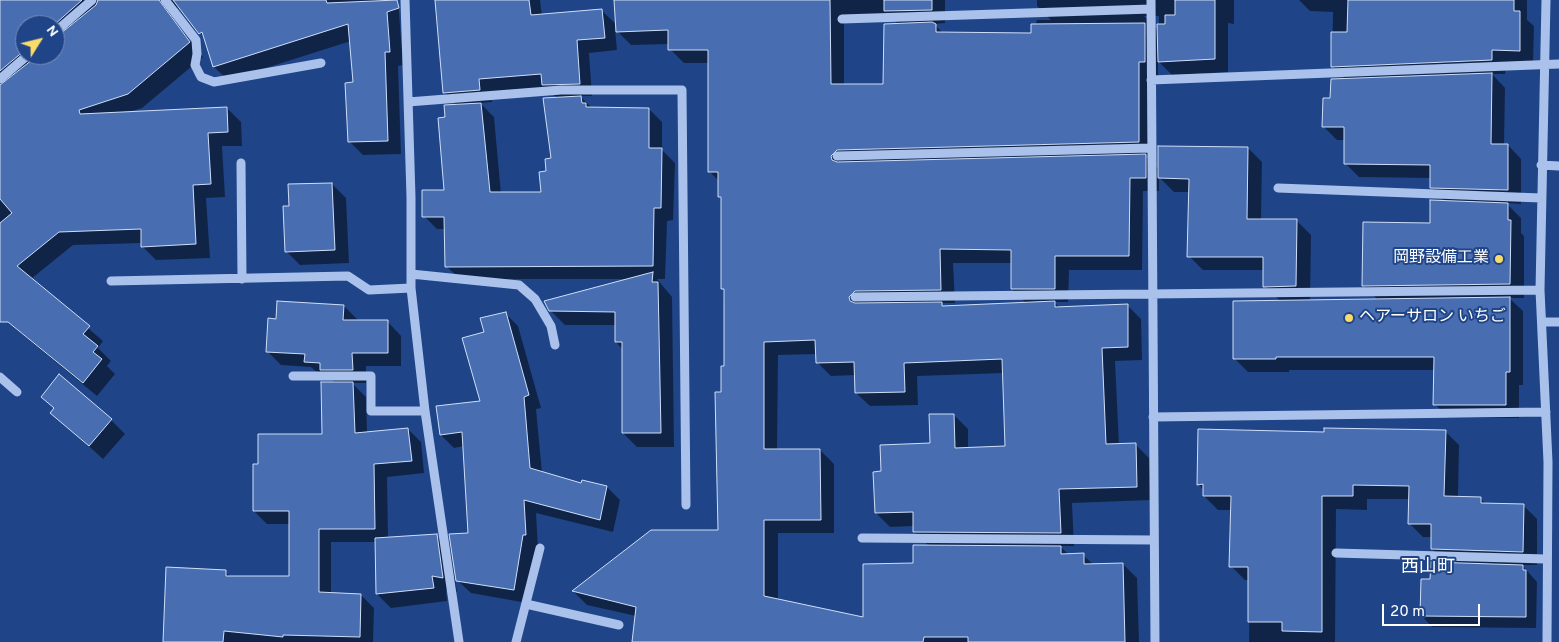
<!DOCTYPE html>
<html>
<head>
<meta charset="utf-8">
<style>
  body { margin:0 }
  #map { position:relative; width:1559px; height:642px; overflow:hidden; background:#1f4588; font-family:Overpass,sans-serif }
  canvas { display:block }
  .north { position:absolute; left:15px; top:15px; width:50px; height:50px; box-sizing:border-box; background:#1f4588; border:1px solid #798fb8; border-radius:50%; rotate:54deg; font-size:14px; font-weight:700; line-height:20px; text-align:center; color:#fff }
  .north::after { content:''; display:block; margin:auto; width:18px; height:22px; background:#f8db6a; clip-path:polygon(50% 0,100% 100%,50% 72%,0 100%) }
  .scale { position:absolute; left:1382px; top:604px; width:98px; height:22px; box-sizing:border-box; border:2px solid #fff; border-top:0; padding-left:6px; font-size:15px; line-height:18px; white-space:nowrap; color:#fff; -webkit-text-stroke:4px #1f4588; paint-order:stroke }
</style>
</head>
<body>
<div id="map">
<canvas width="1559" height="642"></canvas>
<div class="north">N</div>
<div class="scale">20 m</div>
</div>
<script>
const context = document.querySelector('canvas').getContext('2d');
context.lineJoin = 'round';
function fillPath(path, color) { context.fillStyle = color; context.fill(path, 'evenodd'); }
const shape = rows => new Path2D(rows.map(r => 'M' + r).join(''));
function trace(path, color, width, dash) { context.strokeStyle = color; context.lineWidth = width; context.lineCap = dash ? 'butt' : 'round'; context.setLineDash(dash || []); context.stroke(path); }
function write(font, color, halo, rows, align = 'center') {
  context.font = font + ' Overpass,"Noto Sans JP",sans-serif'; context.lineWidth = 4; context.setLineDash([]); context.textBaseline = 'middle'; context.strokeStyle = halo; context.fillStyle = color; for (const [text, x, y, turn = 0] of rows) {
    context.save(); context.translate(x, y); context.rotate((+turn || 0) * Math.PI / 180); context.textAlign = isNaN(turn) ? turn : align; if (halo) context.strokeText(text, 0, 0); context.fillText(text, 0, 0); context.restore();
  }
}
fillPath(shape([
  [0,0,398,0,403,65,398,66,401,154,363,155,349,141,354,84,351,41,228,80,214,67,205,38,178,7,172,12,173,19,203,57,142,108,129,112,227,108,241,122,242,146,222,146,225,197,206,198,210,258,156,260,142,246,142,243,73,245,31,279,103,341,98,348,111,361,107,366,115,374,97,396,0,316],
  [25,25,55,25,55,55,25,55],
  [436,0,540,0,542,16,602,11,617,25,616,0,945,0,945,23,934,24,944,34,1032,34,1037,20,1051,20,1037,6,1037,0,1234,0,1234,24,1228,23,1228,72,1172,75,1158,61,1158,76,1152,76,1152,155,1145,156,1160,170,1248,148,1262,162,1261,220,1297,221,1311,235,1310,301,1378,300,1363,285,1431,225,1446,202,1431,187,1431,178,1359,177,1345,163,1345,140,1337,140,1324,127,1332,99,1346,80,1332,66,1333,12,1310,11,1299,0,1527,0,1527,20,1534,26,1533,64,1506,63,1505,74,1492,74,1505,88,1504,145,1508,145,1521,159,1521,204,1506,203,1521,218,1521,233,1524,236,1524,298,1509,298,1523,311,1523,385,1519,385,1519,418,1448,418,1435,404,1435,370,1289,370,1289,372,1248,372,1234,358,1280,301,1265,286,1264,270,1203,270,1189,256,1190,192,1174,192,1159,177,1159,191,1143,191,1142,270,1069,270,1068,302,1054,302,1060,308,1127,305,1141,319,1142,360,1115,361,1119,445,1135,444,1149,458,1151,500,1072,503,1074,546,1060,546,1069,555,1083,555,1094,565,1123,564,1137,578,1139,642,634,642,636,616,587,605,574,592,651,532,719,532,722,394,725,367,722,200,720,197,719,181,709,171,709,63,684,63,670,49,670,44,631,45,615,29,617,50,589,53,592,96,580,96,592,108,649,109,662,122,662,150,675,163,673,220,667,221,665,279,657,279,672,297,674,447,637,447,623,433,623,350,616,342,616,325,565,325,550,310,630,279,460,279,446,266,446,229,437,229,424,216,445,191,446,118,457,106,444,92],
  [1144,16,1159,16,1159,31],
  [844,17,892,18,899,25,884,85,844,85],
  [545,87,557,98,552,160,543,193,501,194,494,117,480,103,492,102,491,92],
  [953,263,1012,263,1012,289,1027,304,944,307,941,303,955,303],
  [817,354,817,362,831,376,856,375,856,393,870,406,918,405,917,376,1004,373,1007,447,968,449,968,429,954,415,931,445,883,473,876,513,890,527,914,526,914,532,929,546,915,565,864,619,778,600,778,533,834,533,834,464,820,450,777,450,778,355],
  [332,184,346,198,349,263,300,265,286,251,291,207],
  [344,306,358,320,388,322,401,336,401,366,366,366,366,383,352,383,366,397,367,433,408,429,421,442,424,473,387,477,388,538,436,536,450,550,457,592,446,590,447,601,391,608,377,594,376,542,331,542,331,594,361,595,374,608,373,642,165,642,225,572,231,577,291,577,290,524,267,524,254,511,259,465,323,435,336,384,328,376,320,375,311,367,281,365,267,351,277,320],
  [505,313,518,326,541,408,536,409,542,473,582,485,582,482,607,487,620,500,613,532,536,513,538,548,527,603,471,593,457,580,470,534,464,446,454,448,441,435,481,402,485,333],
  [42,397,111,420,125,434,103,459,52,413,55,409],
  [1445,431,1459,445,1458,498,1481,499,1487,505,1523,505,1537,519,1537,565,1522,565,1537,582,1536,628,1432,627,1421,615,1432,580,1447,564,1432,549,1432,537,1423,537,1409,523,1410,499,1367,499,1367,510,1336,509,1335,642,1249,642,1250,580,1245,580,1231,566,1232,510,1218,510,1204,496,1204,490,1198,484,1325,434]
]), '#0007');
const building = shape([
  [0,0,82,0,54,25,25,25,25,50,0,71,0,0],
  [98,0,159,0,190,42,128,94,79,110,80,114,227,107,228,132,208,133,211,184,193,185,196,244,141,247,141,229,59,232,17,266,90,326,83,334,98,346,93,352,102,359,83,383,8,322,0,322,0,223,12,213,0,199,0,85,32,60,34,55,55,55,55,38,96,5,98,0],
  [173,0,326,0,327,3,397,0,399,8,387,12,390,52,385,52,388,141,348,142,345,83,353,82,348,24,213,67,202,32,199,34,173,0],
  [435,0,529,0,531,15,602,9,605,38,577,40,580,84,542,85,541,74,479,79,480,90,443,93,435,0],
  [614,0,830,0,831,84,883,84,884,24,932,22,936,24,936,32,1031,33,1031,24,1145,23,1145,62,1139,62,1139,142,837,150,831,156,832,160,837,162,1146,154,1146,178,1130,178,1129,256,1055,256,1055,289,1011,289,1011,250,940,249,941,290,855,291,849,297,850,301,855,303,942,302,942,306,1055,301,1055,307,1128,304,1128,347,1102,348,1106,444,1136,443,1137,487,1059,489,1061,533,913,532,913,512,875,513,873,472,881,471,880,445,930,443,929,414,954,414,955,448,1005,446,1002,359,904,363,905,392,855,393,854,362,816,363,815,340,764,342,764,449,820,449,821,520,764,520,764,596,863,617,863,564,913,563,913,545,1061,546,1061,554,1084,553,1084,564,1123,563,1125,642,968,642,968,637,924,637,923,642,632,642,636,607,572,591,651,530,718,530,715,392,721,392,721,366,724,366,724,289,721,289,721,197,718,197,718,172,708,172,708,50,668,50,668,30,616,32,614,0],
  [884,0,932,0,932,10,884,11,884,0],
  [1175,0,1215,0,1215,59,1158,62,1157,24,1165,24,1165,15,1175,15,1175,0],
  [1348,0,1514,0,1514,11,1520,11,1520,51,1492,50,1492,60,1331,67,1331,32,1347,32,1348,0],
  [1492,73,1491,144,1508,144,1508,190,1430,188,1430,165,1344,164,1344,127,1322,127,1323,98,1330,98,1331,79,1492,73],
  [581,96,582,103,586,103,586,107,649,108,649,148,662,148,661,208,654,208,653,266,445,267,444,217,422,217,422,190,444,190,438,118,445,117,444,105,481,103,490,192,541,192,539,172,546,171,545,159,551,158,543,98,581,96],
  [1158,146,1248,147,1247,219,1297,219,1296,286,1263,287,1263,257,1187,257,1189,179,1158,178,1158,146],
  [332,183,335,250,285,252,283,206,289,206,288,184,332,183],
  [1430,200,1508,203,1508,220,1511,220,1510,284,1362,286,1363,222,1430,223,1430,200],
  [653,272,652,282,658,282,661,433,622,433,622,342,615,342,615,312,549,311,544,301,653,272],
  [1510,297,1510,372,1506,372,1506,405,1433,405,1434,357,1276,357,1276,359,1233,359,1233,301,1510,297],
  [277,301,344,305,343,320,388,320,388,353,352,353,353,370,320,370,320,363,304,362,305,354,266,352,268,318,276,319,277,301],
  [506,312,529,395,524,397,530,468,581,483,582,480,607,486,600,520,524,500,526,535,523,535,514,590,456,581,449,534,468,533,462,432,440,435,436,406,480,401,462,338,484,332,480,318,506,312],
  [59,374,112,419,89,446,50,413,54,408,41,397,59,374],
  [321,382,353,382,355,433,408,428,412,461,374,464,375,529,319,529,319,592,361,594,360,637,283,635,283,637,224,631,223,642,163,642,166,567,226,570,226,576,289,576,289,511,253,511,253,464,258,464,258,434,322,434,321,382],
  [1324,428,1446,430,1444,496,1481,497,1481,503,1524,504,1523,552,1431,549,1431,524,1408,524,1409,486,1353,485,1353,496,1322,496,1322,632,1282,631,1282,622,1248,622,1248,567,1229,567,1231,496,1203,496,1203,484,1197,485,1198,429,1324,432,1324,428],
  [437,534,443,578,432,576,434,588,376,594,375,538,437,534],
  [1431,562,1523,565,1523,570,1526,570,1526,617,1420,616,1421,579,1430,579,1431,562]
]);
fillPath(building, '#486eb1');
trace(building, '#cfdef8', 1);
trace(shape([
  [165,0,196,40,197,54,195,65,201,77,214,82,321,63],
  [405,0,411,197,411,288,425,411,459,642],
  [1151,0,1155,642],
  [1546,0,1540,290,1548,462,1547,642],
  [842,19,1151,9],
  [55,32,92,0],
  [0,79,28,55],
  [1151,80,1559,64],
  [408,102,561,90,682,90,686,505],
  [837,156,1150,148],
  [241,163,242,279],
  [1541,165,1559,166],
  [1278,188,1541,198],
  [411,274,519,285,535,299,551,326,555,345],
  [111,281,348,276,369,290,411,288],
  [855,297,1540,290],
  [1543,322,1559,322],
  [293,376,371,376,371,411,425,411],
  [0,377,17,392],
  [1153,417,1546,412],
  [862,538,1154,540],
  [1336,553,1546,559],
  [526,604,619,625],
  [516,642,540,548]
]), '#aac2eb', 9);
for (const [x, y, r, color] of [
  [1499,259,5,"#f8db6a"],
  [1349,318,5,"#f8db6a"]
]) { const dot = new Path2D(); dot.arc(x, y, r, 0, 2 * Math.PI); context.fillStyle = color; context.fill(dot); trace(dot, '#1f4588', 2); }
write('16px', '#fff', '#1f4588', [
  ["岡野設備工業",1489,259],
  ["ヘアーサロン いちご",1359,318,"left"]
], 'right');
write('18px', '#fff', '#1f4588', [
  ["西山町",1428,568]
]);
</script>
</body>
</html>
